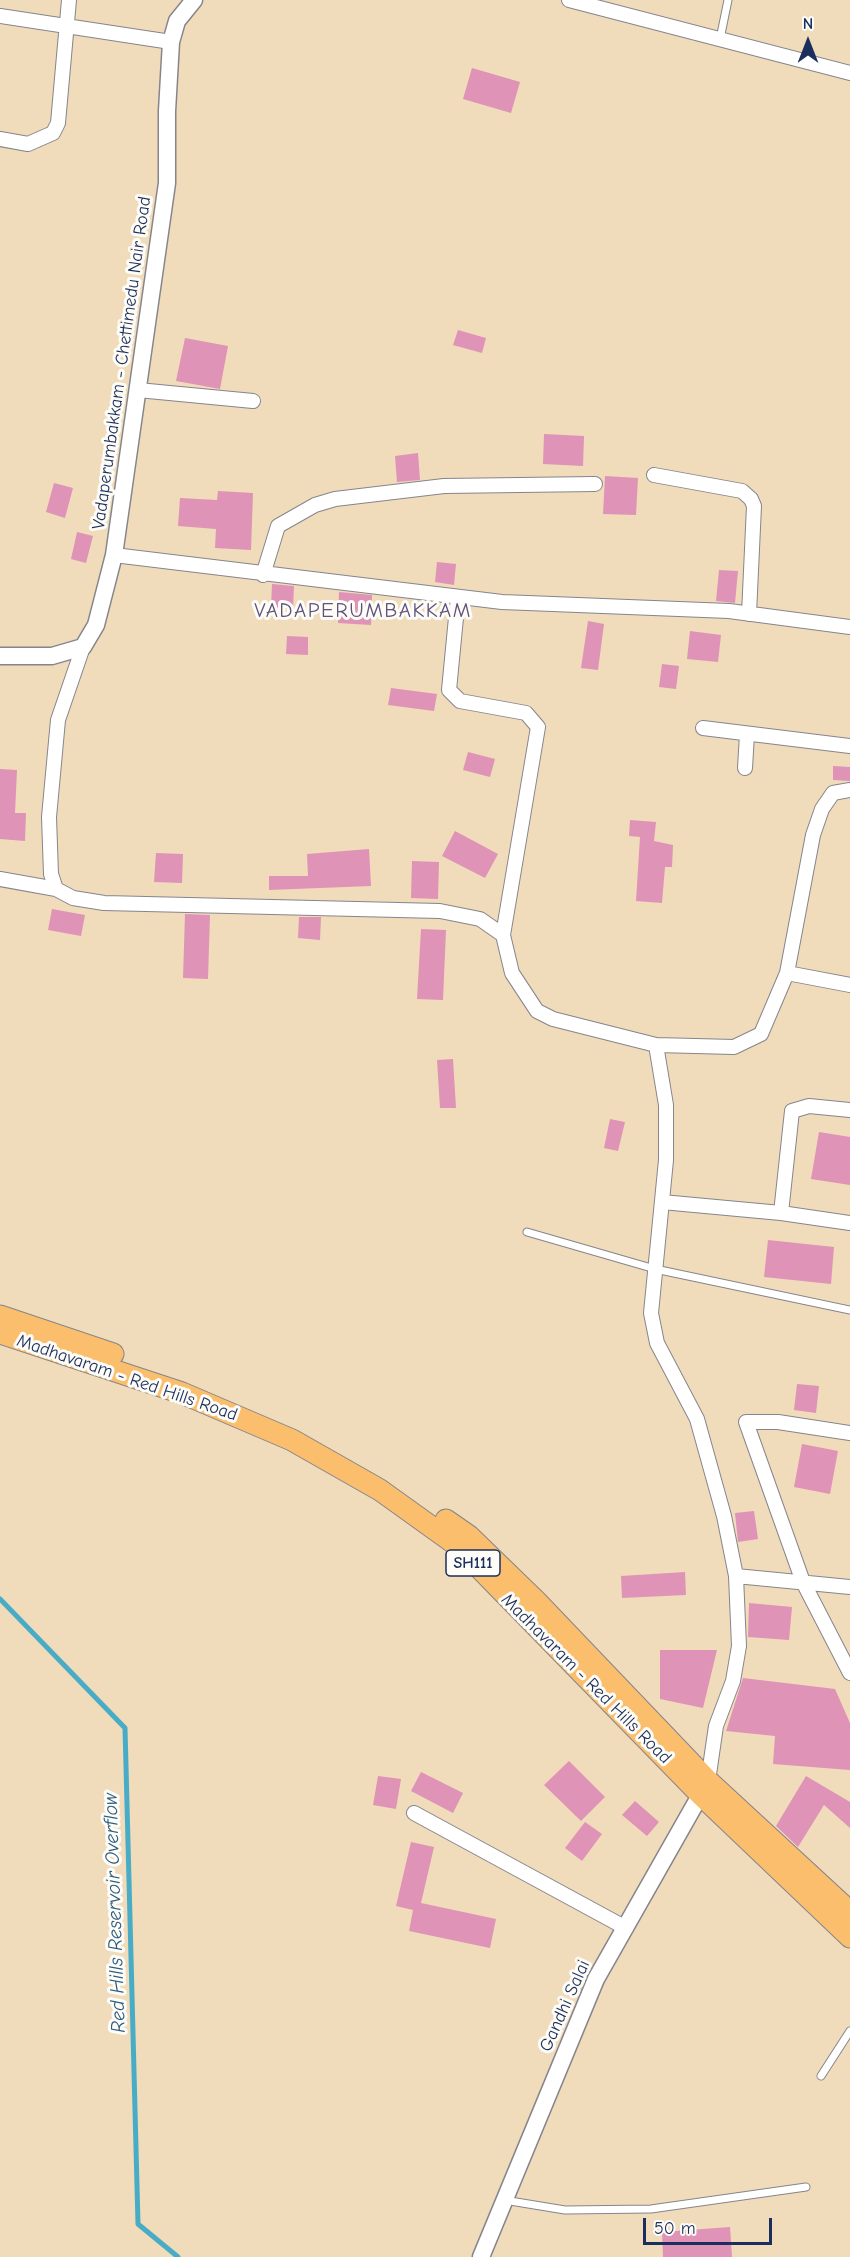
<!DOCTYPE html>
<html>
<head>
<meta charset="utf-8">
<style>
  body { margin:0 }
  #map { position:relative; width:850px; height:2257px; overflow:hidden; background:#f0dbba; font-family:"Comic Neue",sans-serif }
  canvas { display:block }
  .north { position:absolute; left:778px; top:12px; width:60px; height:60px; -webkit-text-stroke:4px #fdfcf7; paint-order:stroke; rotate:0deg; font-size:16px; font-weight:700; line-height:24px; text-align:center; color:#1b2f5e }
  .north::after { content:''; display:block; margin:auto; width:21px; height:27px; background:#1b2f5e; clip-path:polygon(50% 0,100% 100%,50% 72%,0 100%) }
  .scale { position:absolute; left:643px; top:2218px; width:129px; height:27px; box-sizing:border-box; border:3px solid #1b2f5e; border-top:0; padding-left:8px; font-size:18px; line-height:21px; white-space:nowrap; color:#1b2f5e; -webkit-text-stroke:4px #fdfcf7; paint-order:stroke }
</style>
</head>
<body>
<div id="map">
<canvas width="850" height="2257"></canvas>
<div class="north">N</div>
<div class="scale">50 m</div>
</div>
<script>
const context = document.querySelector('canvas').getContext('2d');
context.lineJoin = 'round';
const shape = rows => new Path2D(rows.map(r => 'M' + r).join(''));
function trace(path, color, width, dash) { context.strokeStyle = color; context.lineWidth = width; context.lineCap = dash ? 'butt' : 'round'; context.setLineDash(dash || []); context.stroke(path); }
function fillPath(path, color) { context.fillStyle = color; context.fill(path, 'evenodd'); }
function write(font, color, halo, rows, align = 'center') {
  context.font = font + ' "Comic Neue",sans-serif'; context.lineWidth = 6; context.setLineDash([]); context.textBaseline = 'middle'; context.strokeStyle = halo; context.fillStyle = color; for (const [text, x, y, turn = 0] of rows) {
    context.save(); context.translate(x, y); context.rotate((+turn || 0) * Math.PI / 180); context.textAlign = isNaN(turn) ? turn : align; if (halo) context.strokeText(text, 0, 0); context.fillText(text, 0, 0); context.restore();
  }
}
trace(shape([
  [0,1599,125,1728,138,2224,178,2257]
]), '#48acc7', 5);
fillPath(shape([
  [472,68,520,82,511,113,463,99],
  [458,330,486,338,482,353,453,345],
  [185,338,228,346,220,389,176,381],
  [544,434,584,436,583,466,543,464],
  [418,453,420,480,397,482,395,456],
  [605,476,638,478,636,515,603,514],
  [54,483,73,488,65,518,46,512],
  [218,491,253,493,251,550,215,548,216,529,178,526,180,498,217,500],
  [77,532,93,536,86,563,71,559],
  [437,562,456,564,454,585,435,582],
  [719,570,738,571,735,603,716,601],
  [272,584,294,586,293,609,271,608],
  [339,592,372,595,371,625,338,623],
  [588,621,604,624,598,670,581,668],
  [690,631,721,635,718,662,687,659],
  [287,636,308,637,308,655,286,654],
  [662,664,679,666,676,689,659,687],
  [391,688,437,694,434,711,388,705],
  [468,752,495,759,490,777,463,770],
  [833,766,850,767,850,781,833,780],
  [0,769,17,770,15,813,26,813,25,841,0,839],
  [630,820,656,822,654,841,673,845,672,867,665,867,662,903,636,901,640,837,629,836],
  [455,831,498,854,485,878,442,856],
  [369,849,371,886,269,890,269,876,308,876,307,854],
  [156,853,183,854,182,883,154,882],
  [412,861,439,862,438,899,411,898],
  [52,909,85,915,81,936,48,930],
  [185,914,210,915,208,979,183,978],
  [299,917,321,917,320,940,298,938],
  [421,929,446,930,443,1000,417,999],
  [453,1059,456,1108,440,1108,437,1060],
  [610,1119,625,1122,618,1151,604,1148],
  [819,1132,850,1137,850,1185,811,1179],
  [768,1240,834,1247,831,1284,764,1277],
  [797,1384,819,1386,816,1413,794,1410],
  [802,1444,838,1451,830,1494,794,1487],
  [754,1511,758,1539,738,1542,735,1513],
  [685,1572,686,1595,622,1598,621,1576],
  [749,1603,792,1607,789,1640,748,1637],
  [660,1650,717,1650,703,1708,660,1699],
  [743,1678,835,1689,850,1723,850,1770,773,1764,775,1736,726,1731],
  [569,1761,605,1797,581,1821,544,1785],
  [421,1772,463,1793,453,1813,411,1791],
  [378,1776,401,1779,396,1809,373,1805],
  [806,1776,850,1802,850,1828,824,1805,798,1847,776,1826],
  [635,1801,659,1822,647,1836,622,1815],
  [585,1822,602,1834,582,1861,565,1848],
  [411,1842,434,1847,421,1903,496,1919,490,1948,409,1931,413,1910,396,1906],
  [730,2227,732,2257,663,2257,662,2232]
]), '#df93b7');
const service = shape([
  [720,39,728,0],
  [527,1232,655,1269,850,1310],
  [821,2076,850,2031],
  [504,2200,565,2210,651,2209,806,2187]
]);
const minor = shape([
  [569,0,850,73],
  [0,16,171,42],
  [0,139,28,144,53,133,58,123,69,0],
  [138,390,253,401],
  [654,475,742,491,751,499,754,506,749,614],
  [114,555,502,602,729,611,850,627],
  [263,575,278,526,315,505,335,499,444,486,595,484],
  [458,597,449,690,460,701,526,713,538,727,503,935],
  [83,647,58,720,49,817,51,874,56,889,73,898,104,903,440,911,480,919,503,935,512,973,537,1011,553,1019,656,1045,734,1047,761,1034,787,973,813,835,822,809,833,793,850,790],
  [703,728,850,746],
  [745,768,747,734],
  [0,879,56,889],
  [787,973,850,985],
  [656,1045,666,1105,666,1160,651,1313,657,1343,697,1419,724,1516,736,1576,739,1646,733,1681,716,1726,708,1781],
  [662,1202,781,1213,850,1223],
  [781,1213,792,1111,809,1106,850,1110],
  [850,1433,778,1422,746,1422,803,1582,850,1673],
  [736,1576,850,1587],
  [414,1813,626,1928]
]);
const tertiary = shape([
  [0,656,52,656,83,647,96,625,114,555,167,183,167,111,171,42,177,21,194,0],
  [481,2257,596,1979,706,1785]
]);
const primary = shape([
  [0,1316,113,1354],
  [0,1333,182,1393,292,1440,380,1490,458,1546,701,1795,850,1937],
  [446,1520,469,1536,536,1601,708,1781,850,1912]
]);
trace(service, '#86858c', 9);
trace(minor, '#86858c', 16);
trace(tertiary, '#86858c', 19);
trace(primary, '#86858c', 23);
trace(service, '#fff', 7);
trace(minor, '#fff', 14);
trace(tertiary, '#fff', 16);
trace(primary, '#fabe6d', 21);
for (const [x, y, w] of [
  [473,1563,54]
]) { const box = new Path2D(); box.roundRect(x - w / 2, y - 13, w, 26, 4.5); context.fillStyle = '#fdfcf7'; context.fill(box); trace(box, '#1b2f5e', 1.5); }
write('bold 16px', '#1b2f5e', null, [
  ["SH111",473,1563]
]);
write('18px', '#1b2f5e', '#fdfcf7', [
  ["Vadaperumbakkam - Chettimedu Nair Road",122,363,-82],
  ["Madhavaram - Red Hills Road",127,1378,19],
  ["Madhavaram - Red Hills Road",586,1679,45],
  ["Gandhi Salai",565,2006,-66]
]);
write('italic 20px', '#2b5b83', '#fdfcf7', [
  ["Red Hills Reservoir Overflow",115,1913,-92]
]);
context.letterSpacing = '1.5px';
write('21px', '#60527d', '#fdfcf7', [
  ["VADAPERUMBAKKAM",363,611]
]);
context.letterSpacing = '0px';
</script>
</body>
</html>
